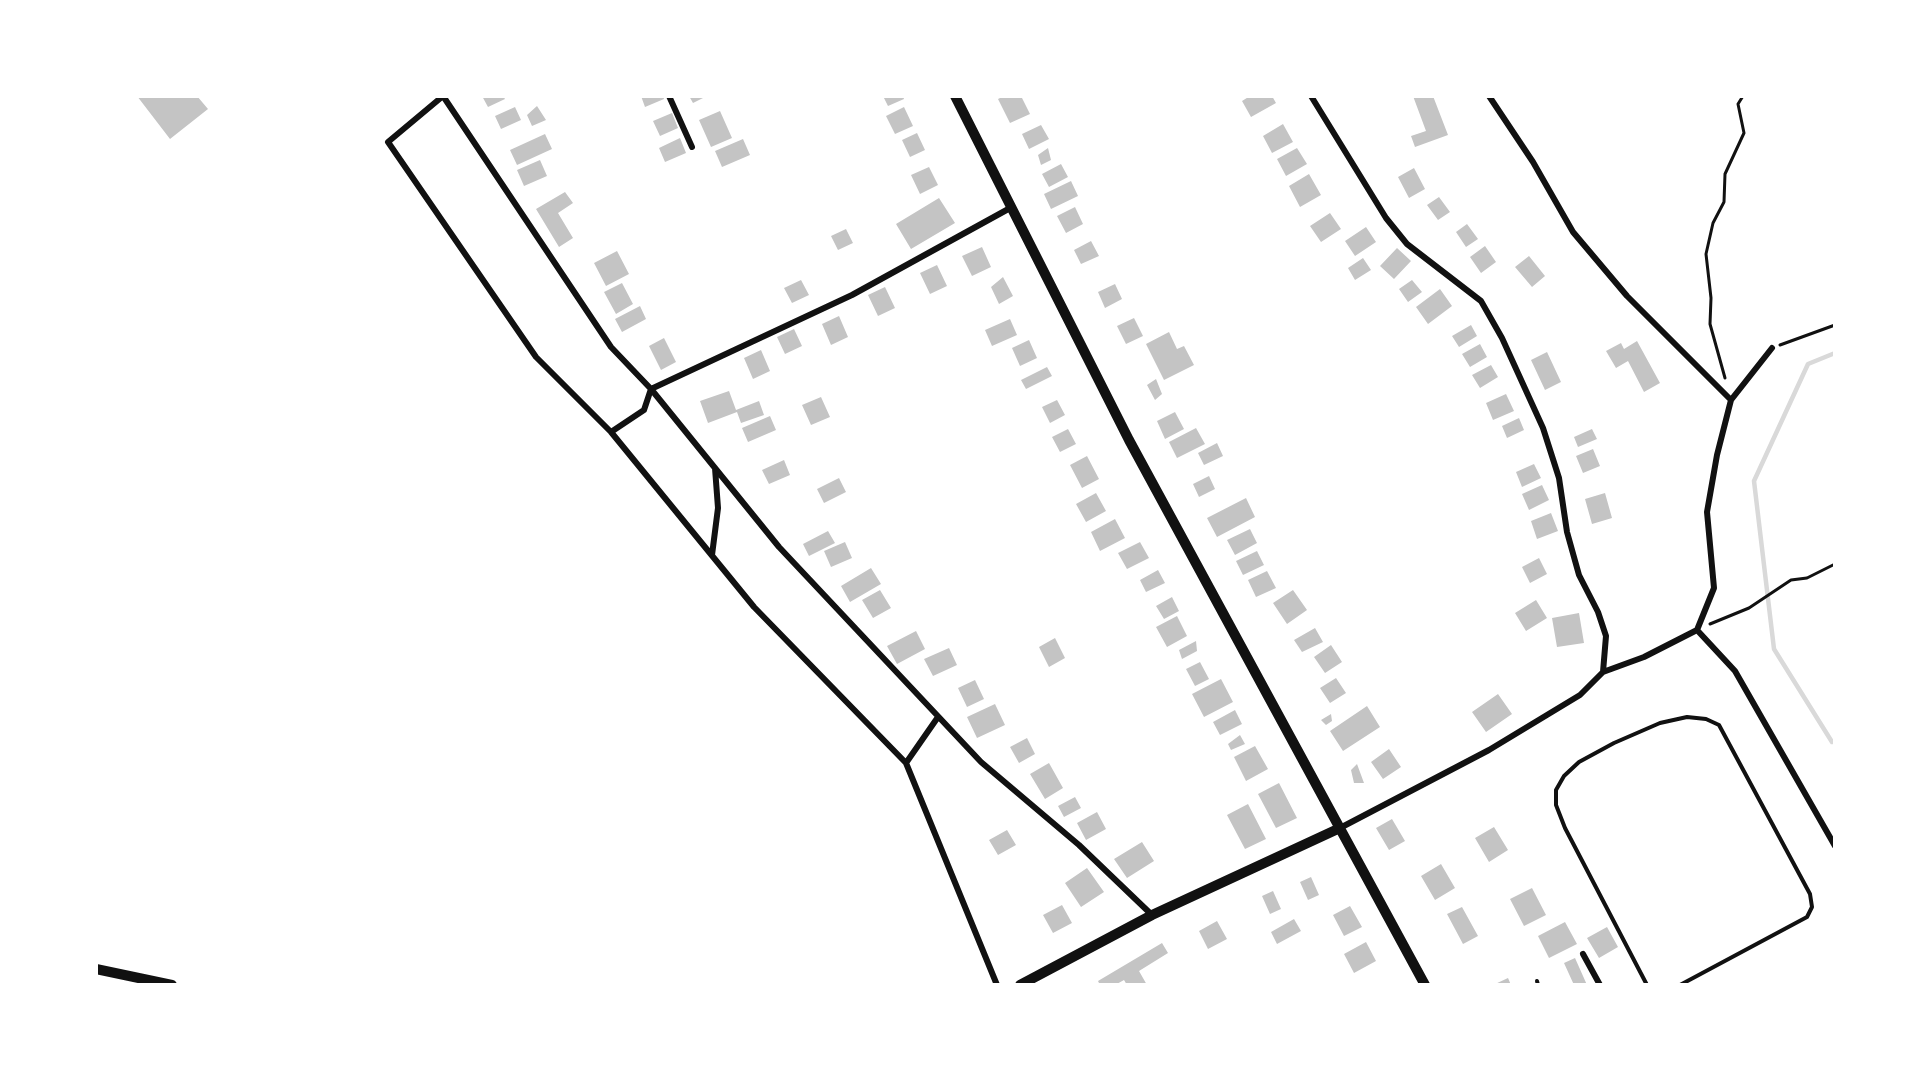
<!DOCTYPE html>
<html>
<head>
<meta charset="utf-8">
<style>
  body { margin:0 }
  #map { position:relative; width:1931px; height:1081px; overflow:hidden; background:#fff; font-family:"Open Sans",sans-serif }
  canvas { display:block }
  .frame { position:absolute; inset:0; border:98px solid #fff; pointer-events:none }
</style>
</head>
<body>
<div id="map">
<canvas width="1931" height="1081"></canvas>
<div class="frame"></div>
</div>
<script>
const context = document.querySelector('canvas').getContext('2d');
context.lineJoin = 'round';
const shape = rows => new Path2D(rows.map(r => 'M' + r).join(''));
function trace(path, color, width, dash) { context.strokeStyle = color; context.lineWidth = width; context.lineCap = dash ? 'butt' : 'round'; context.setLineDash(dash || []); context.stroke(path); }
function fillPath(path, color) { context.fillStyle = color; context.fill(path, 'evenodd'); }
trace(shape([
  [1832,742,1774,649,1754,481,1808,364,1835,353]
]), '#d9d9d9', 4.5);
fillPath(shape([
  [137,96,197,96,208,109,170,139],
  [482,96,503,96,505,99,488,107],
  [641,96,663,96,664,99,645,107],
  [689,96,707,96,693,103],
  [883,96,903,96,904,99,888,106],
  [1004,96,1021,96,1030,114,1010,123,998,99],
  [1250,96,1272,96,1276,103,1251,117,1242,101],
  [1413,96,1433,96,1448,135,1415,147,1411,136,1426,131],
  [537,106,546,120,532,126,527,115],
  [515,107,521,120,501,129,495,116],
  [904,107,913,126,895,134,886,116],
  [720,111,732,138,711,147,699,120],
  [672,113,678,128,660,136,653,121],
  [1283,124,1293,142,1272,153,1263,136],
  [1041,125,1049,139,1029,149,1022,134],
  [917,133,925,150,910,157,902,140],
  [545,134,552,149,517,165,510,150],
  [680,138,686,153,665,162,659,148],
  [743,139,750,155,722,167,715,151],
  [1048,148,1051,160,1041,165,1038,155],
  [1297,148,1307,164,1286,176,1277,159],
  [540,160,547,176,524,186,517,170],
  [1061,164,1068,177,1049,187,1042,174],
  [929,167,938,185,920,194,911,175],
  [1414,168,1425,189,1409,198,1398,177],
  [1309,174,1321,195,1300,207,1289,186],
  [1071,181,1078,196,1051,209,1044,194],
  [565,192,573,203,558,213,573,238,559,247,536,209],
  [1439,197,1450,212,1438,220,1427,205],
  [939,198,955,223,911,249,896,224],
  [1075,207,1083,224,1066,233,1057,216],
  [1330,213,1341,229,1321,242,1310,226],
  [1467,224,1478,239,1466,247,1456,232],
  [1366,227,1376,242,1355,256,1345,241],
  [846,229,853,243,838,250,831,236],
  [1091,241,1099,256,1081,264,1074,250],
  [1485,246,1496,262,1481,273,1470,257],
  [982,247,991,267,972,276,962,256],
  [1397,248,1411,261,1394,279,1380,266],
  [617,251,629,274,606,286,594,263],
  [1529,256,1545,276,1532,287,1515,267],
  [1363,258,1371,270,1355,280,1348,268],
  [937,265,947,286,930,294,920,273],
  [1003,277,1013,296,999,304,991,287],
  [801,280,809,295,792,303,784,288],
  [1412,280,1422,292,1408,302,1399,289],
  [622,283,633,304,616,314,604,292],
  [1115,284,1122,299,1105,308,1098,292],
  [885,287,895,308,878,316,868,295],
  [1440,289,1452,306,1428,324,1416,307],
  [640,306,646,319,622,332,615,319],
  [839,316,848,337,831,345,822,324],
  [1134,318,1143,336,1126,344,1117,326],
  [1010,319,1017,335,992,346,985,330],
  [1471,325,1477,336,1459,347,1452,336],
  [794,329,802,346,785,354,777,337],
  [1169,332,1177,349,1184,346,1194,365,1164,380,1146,344],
  [664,338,676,362,661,370,649,346],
  [1029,340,1037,358,1020,366,1012,348],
  [1637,341,1660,383,1644,392,1628,361,1616,368,1606,351,1621,343,1624,349],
  [1480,344,1487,357,1470,367,1462,354],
  [761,350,770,371,753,379,744,358],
  [1547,352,1561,382,1545,390,1531,360],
  [1491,365,1498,377,1480,388,1472,375],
  [1047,367,1052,376,1026,389,1021,380],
  [1156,379,1162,394,1155,400,1147,385],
  [729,391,736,410,759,401,764,415,741,423,737,412,708,423,700,401],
  [1506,394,1514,411,1493,420,1486,403],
  [821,397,830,417,811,425,802,405],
  [1057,400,1065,415,1050,423,1042,407],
  [1175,412,1184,429,1165,439,1157,421],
  [770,416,776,430,748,442,742,428],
  [1519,418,1524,430,1507,438,1502,426],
  [1196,428,1205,444,1177,458,1169,442],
  [1068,429,1076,444,1060,452,1052,437],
  [1592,429,1597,439,1578,447,1574,437],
  [1217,443,1223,456,1204,465,1198,453],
  [1593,449,1600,466,1583,473,1576,456],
  [1087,456,1099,479,1082,488,1070,465],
  [784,460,790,475,769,484,762,470],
  [1534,464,1541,478,1522,487,1516,472],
  [1209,476,1215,489,1199,497,1193,484],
  [839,478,846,492,824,503,817,489],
  [1542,485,1549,500,1529,510,1522,494],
  [1096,493,1106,511,1086,522,1076,504],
  [1605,493,1612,518,1592,524,1585,499],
  [1246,498,1255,517,1217,537,1207,518],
  [1551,513,1558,531,1537,539,1531,521],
  [1115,519,1125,538,1100,551,1091,532],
  [1250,529,1257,543,1235,555,1227,540],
  [828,531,835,543,809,556,803,544],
  [845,542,852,558,831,567,824,551],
  [1140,542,1149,558,1127,569,1118,553],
  [1257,551,1264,565,1243,575,1236,561],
  [1539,558,1547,574,1530,583,1522,567],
  [871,568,881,584,850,602,841,586],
  [1158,570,1165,583,1146,592,1140,580],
  [1267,571,1276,588,1256,597,1248,580],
  [880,590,891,608,873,618,862,600],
  [1293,590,1307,610,1287,624,1273,603],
  [1172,597,1179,611,1164,619,1156,606],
  [1536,600,1547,618,1526,631,1515,613],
  [1579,613,1584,643,1557,647,1552,618],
  [1177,616,1187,636,1167,647,1156,627],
  [1315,628,1323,642,1302,652,1294,640],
  [916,631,925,649,897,664,887,646],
  [1055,638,1065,658,1049,667,1039,647],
  [1196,641,1197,651,1182,659,1179,650],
  [1331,645,1342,662,1325,673,1314,657],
  [949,648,957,665,933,676,924,659],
  [1200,662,1209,679,1195,686,1186,669],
  [1336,678,1346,693,1330,703,1320,688],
  [1221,679,1233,702,1204,717,1192,694],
  [975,680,984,699,967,707,958,688],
  [1498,694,1512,714,1486,732,1472,712],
  [995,704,1005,725,977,738,967,717],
  [1367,706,1380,727,1343,751,1330,731],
  [1235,710,1242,724,1220,735,1213,722],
  [1331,714,1332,721,1326,725,1321,720],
  [1240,735,1245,744,1231,750,1228,744],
  [1027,738,1035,754,1019,763,1010,747],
  [1255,746,1268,769,1246,781,1234,757],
  [1389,749,1401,767,1383,779,1371,762],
  [1049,763,1063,788,1045,799,1030,774],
  [1357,764,1364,783,1354,783,1351,770],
  [1279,783,1297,818,1276,828,1258,794],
  [1075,797,1081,808,1064,817,1058,806],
  [1248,804,1266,839,1245,849,1227,815],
  [1097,812,1106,829,1086,840,1077,823],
  [1392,819,1405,841,1389,850,1376,828],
  [1494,827,1508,850,1489,862,1475,838],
  [1007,830,1016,845,998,855,989,840],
  [1142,842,1154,861,1127,878,1114,859],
  [1441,864,1455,888,1435,900,1421,876],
  [1087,868,1104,892,1081,907,1065,883],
  [1311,877,1319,895,1308,900,1300,882],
  [1532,888,1546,915,1524,926,1510,899],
  [1273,891,1281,909,1270,914,1262,896],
  [1062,905,1072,923,1053,933,1043,915],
  [1350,906,1362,927,1344,936,1333,915],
  [1462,907,1478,936,1463,944,1447,914],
  [1294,919,1301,931,1277,944,1271,932],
  [1217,921,1227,939,1208,949,1199,931],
  [1565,922,1577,944,1549,958,1538,936],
  [1607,927,1618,947,1599,958,1587,938],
  [1366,942,1376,961,1354,973,1344,954],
  [1162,943,1168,953,1139,971,1147,985,1127,985,1124,980,1115,985,1100,985,1098,981],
  [1575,958,1587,985,1574,985,1564,963],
  [1508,978,1511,985,1493,985]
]), '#c4c4c4');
trace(shape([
  [1780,345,1835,325],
  [1725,378,1710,324,1711,298,1706,254,1713,223,1724,202,1725,174,1744,133,1738,104,1743,96],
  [1710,624,1749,608,1791,580,1807,578,1835,564]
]), '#111', 3);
trace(shape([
  [1537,981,1538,985],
  [1647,985,1565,828,1556,805,1556,790,1564,776,1579,762,1614,743,1660,723,1687,717,1706,719,1719,725,1810,894,1812,907,1807,917,1680,985]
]), '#111', 4);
trace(shape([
  [443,96,611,347,651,389,779,547,981,762,1079,845,1152,915],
  [443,96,388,142,536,357,611,432,754,607,906,763],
  [669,96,692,147],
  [1311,96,1386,218,1407,244,1481,301,1502,338,1543,428,1559,478,1567,532,1579,575,1598,612,1606,636,1603,672],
  [1489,96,1533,162,1573,232,1627,296,1731,400],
  [611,432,644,410,651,389,852,295,1012,207],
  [712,555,718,508,715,468],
  [1697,630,1735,671,1835,846],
  [938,717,906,763,997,985],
  [1340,828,1489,750,1580,695,1603,672,1644,657,1697,630,1714,588,1707,512,1717,455,1731,400,1772,348],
  [1583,954,1600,985]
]), '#111', 6);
trace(shape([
  [955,96,1129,440,1425,985],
  [96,969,172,985],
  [1020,985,1152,915,1340,828]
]), '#111', 10);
</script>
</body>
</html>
